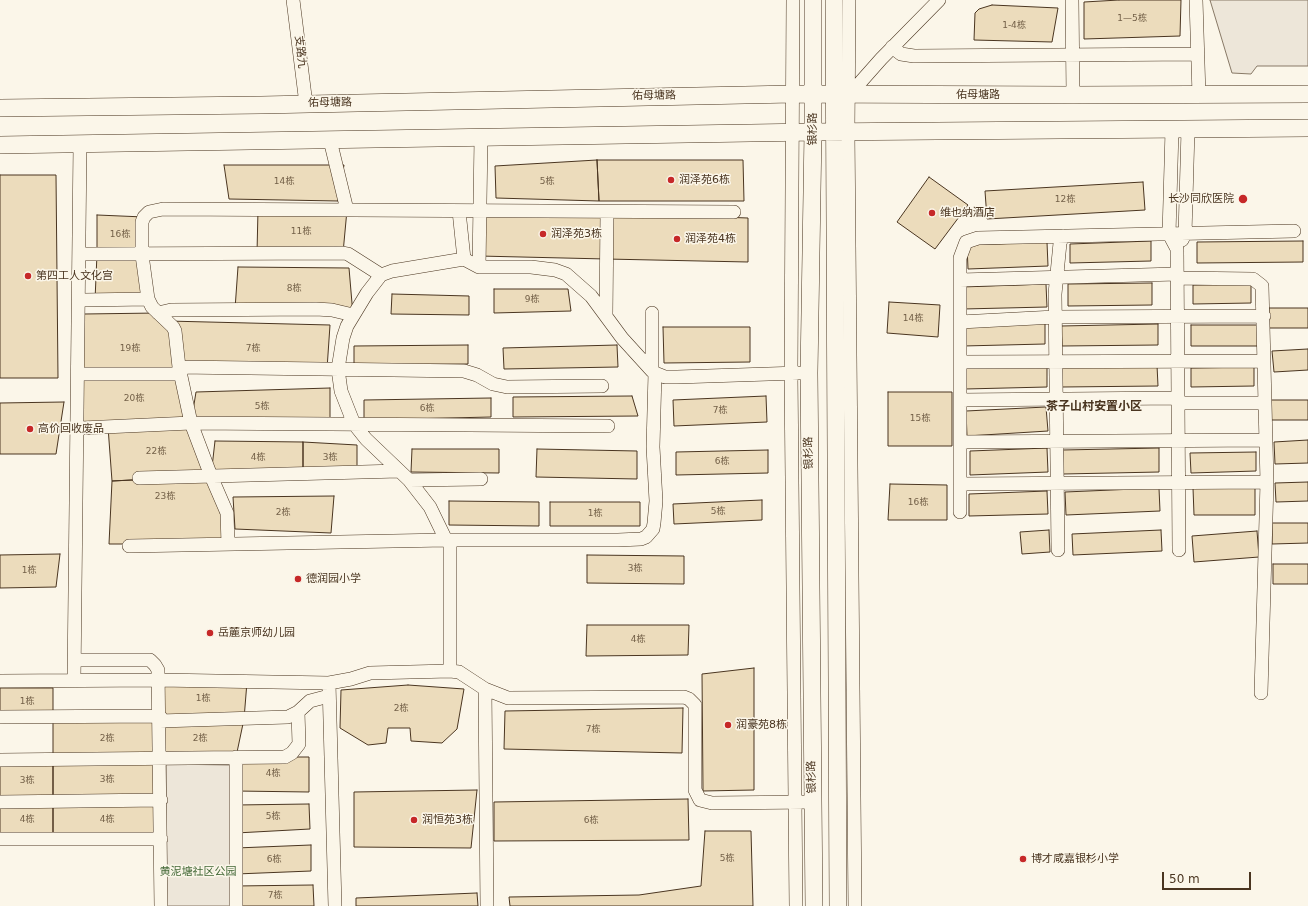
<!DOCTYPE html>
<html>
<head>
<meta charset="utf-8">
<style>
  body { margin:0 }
  #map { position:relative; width:1308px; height:906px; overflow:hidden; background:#fbf6e9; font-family:"DejaVu Sans",sans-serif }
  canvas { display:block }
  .scale { position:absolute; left:1162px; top:872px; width:89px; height:18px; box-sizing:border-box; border:2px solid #4a3520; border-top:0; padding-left:5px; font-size:12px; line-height:14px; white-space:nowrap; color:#4a3520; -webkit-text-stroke:3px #fbf6e9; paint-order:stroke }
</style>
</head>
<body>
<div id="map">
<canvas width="1308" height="906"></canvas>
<div class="scale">50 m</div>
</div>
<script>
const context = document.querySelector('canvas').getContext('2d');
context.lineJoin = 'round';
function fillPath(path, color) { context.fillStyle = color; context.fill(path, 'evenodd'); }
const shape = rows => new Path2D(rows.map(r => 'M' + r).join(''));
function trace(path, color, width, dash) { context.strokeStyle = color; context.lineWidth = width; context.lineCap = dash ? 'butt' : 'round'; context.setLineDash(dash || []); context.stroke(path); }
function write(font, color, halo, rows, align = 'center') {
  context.font = font + ' "DejaVu Sans","Noto Sans SC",sans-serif'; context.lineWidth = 3; context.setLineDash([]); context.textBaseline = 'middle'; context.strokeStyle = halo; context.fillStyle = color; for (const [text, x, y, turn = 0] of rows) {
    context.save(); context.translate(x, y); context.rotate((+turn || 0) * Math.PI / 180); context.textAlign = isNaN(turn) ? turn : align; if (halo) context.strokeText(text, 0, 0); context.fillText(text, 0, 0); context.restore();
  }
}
const green = shape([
  [1210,0,1308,0,1308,66,1257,66,1251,74,1232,73,1210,0],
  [166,764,230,765,232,906,165,906,166,764]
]);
fillPath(green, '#ede6d9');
trace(green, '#887966', 1);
const building = shape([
  [1119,0,1181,0,1180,36,1084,39,1084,2,1119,0],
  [992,5,1058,8,1052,42,974,40,975,13,979,9,992,5],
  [597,160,599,201,496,198,495,166,597,160],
  [597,160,743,160,744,201,599,201,597,160],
  [224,165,344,165,338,201,229,199,224,165],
  [0,175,56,175,58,378,0,378,0,175],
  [929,177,968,205,935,249,897,222,929,177],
  [1143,182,1145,210,987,219,985,191,1143,182],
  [258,210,347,210,343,253,257,253,258,210],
  [479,210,607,213,606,259,479,256,479,210],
  [607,213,748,218,748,262,606,259,607,213],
  [97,215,144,217,142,255,97,254,97,215],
  [1151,241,1151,261,1070,263,1070,244,1151,241],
  [1303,241,1303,262,1197,263,1197,242,1303,241],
  [1047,242,1048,266,968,269,967,245,1047,242],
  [97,254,142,255,148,299,95,300,97,254],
  [238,267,349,268,353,315,235,309,238,267],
  [1152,283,1152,305,1068,306,1068,284,1152,283],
  [1046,284,1047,307,963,309,962,287,1046,284],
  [1251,284,1251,303,1193,304,1193,285,1251,284],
  [494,289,568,289,571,311,494,313,494,289],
  [392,294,469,296,469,315,391,314,392,294],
  [889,302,940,305,938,337,887,333,889,302],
  [1269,308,1308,308,1308,328,1269,328,1269,308],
  [158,313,175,331,179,367,83,374,84,314,158,313],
  [167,321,330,325,327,369,179,367,167,321],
  [1045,323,1045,344,963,346,963,325,1045,323],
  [1158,324,1158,345,1062,346,1061,326,1158,324],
  [1191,325,1258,325,1258,346,1191,346,1191,325],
  [663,327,750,327,750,362,664,363,663,327],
  [468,345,468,364,354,365,354,346,468,345],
  [617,345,618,367,504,369,503,348,617,345],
  [1308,349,1308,370,1274,372,1272,351,1308,349],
  [1157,365,1158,386,1062,387,1061,367,1157,365],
  [1047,366,1047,387,965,389,964,368,1047,366],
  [1254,367,1254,386,1191,387,1191,368,1254,367],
  [83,374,181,374,191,423,82,428,83,374],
  [330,388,330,424,191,423,196,392,330,388],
  [888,392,952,392,952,446,888,446,888,392],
  [632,396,638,416,513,417,513,397,632,396],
  [766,396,767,422,674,426,673,400,766,396],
  [491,398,491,417,364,420,364,400,491,398],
  [1271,400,1308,400,1308,420,1271,420,1271,400],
  [64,402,56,454,0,454,0,403,64,402],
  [1046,407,1048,431,967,436,966,411,1046,407],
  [191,423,211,476,112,481,108,427,191,423],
  [1308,440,1308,463,1275,464,1274,442,1308,440],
  [215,441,303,442,303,474,211,476,215,441],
  [303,442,357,445,357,472,303,474,303,442],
  [1047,448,1048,472,970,475,970,451,1047,448],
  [1159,448,1159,472,1063,474,1063,450,1159,448],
  [412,449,499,449,499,473,411,472,412,449],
  [537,449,637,451,637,479,536,477,537,449],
  [768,450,768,473,676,475,676,452,768,450],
  [1256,452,1256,471,1191,473,1190,453,1256,452],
  [211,476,228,544,109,544,112,481,211,476],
  [1308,482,1308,501,1276,502,1275,483,1308,482],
  [890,484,947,485,947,520,888,520,890,484],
  [1159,488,1160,511,1066,515,1065,492,1159,488],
  [1193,488,1255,488,1255,515,1194,515,1193,488],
  [1047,491,1048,514,969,516,969,494,1047,491],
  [334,496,331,533,235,529,233,497,334,496],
  [762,500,762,520,674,524,673,504,762,500],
  [449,501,539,502,539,526,449,525,449,501],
  [550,502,640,502,640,526,550,526,550,502],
  [1272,523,1308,523,1308,543,1272,544,1272,523],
  [1049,530,1050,552,1022,554,1020,532,1049,530],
  [1161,530,1162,551,1073,555,1072,534,1161,530],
  [1257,531,1259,557,1194,562,1192,536,1257,531],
  [60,554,56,587,0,588,0,555,60,554],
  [587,555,684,556,684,584,587,583,587,555],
  [1273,564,1308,564,1308,584,1273,584,1273,564],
  [587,625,689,625,688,655,586,656,587,625],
  [754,668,754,790,703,791,702,674,754,668],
  [160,680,247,682,244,719,160,716,160,680],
  [408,685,464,689,457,729,442,743,411,741,410,728,388,728,386,743,368,745,340,728,341,690,408,685],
  [0,688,53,688,53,717,0,717,0,688],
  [683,708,682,753,504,749,505,711,683,708],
  [53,717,160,721,160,758,53,760,53,717],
  [244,719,236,757,160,758,160,721,244,719],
  [236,757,309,757,309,792,236,791,236,757],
  [160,758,161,800,53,801,53,760,160,758],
  [0,760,53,760,53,801,0,802,0,760],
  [477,790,471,848,354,847,354,792,477,790],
  [688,799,689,840,494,841,494,802,688,799],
  [161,800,161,839,53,839,53,801,161,800],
  [53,801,53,839,0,839,0,802,53,801],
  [309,804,310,829,236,833,236,805,309,804],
  [705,831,751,831,753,906,510,906,509,897,639,895,701,886,705,831],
  [311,845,311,871,236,874,236,848,311,845],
  [313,885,314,906,236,906,236,886,313,885],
  [477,893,478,906,356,906,356,898,477,893]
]);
fillPath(building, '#ecdcbc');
trace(building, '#4a3520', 1);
const minor = shape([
  [293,0,306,104],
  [793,0,791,373,796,906],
  [849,0,848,132,855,906],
  [1072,0,1073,95],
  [1196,0,1199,95],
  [892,47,901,54,914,56,1198,54],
  [850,94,881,59,939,0],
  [1172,130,1169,234,1177,249,1179,550],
  [330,140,347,210],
  [459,211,464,259],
  [1182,240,1185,234,1188,130],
  [84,254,343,253,348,254,381,275],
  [479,267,481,138],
  [1177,278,1253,279,1262,286,1267,482,1261,693],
  [960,280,1177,274],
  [84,300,148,299],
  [158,313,171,310,316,309,332,310,353,315],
  [606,316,607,213],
  [960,322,1055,317,1264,316],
  [960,362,1264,361],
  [179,367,464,371,477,375,493,384,507,387,602,386],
  [655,373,665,377,677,377,799,373],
  [83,374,181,374],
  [960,400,1178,398],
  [1178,403,1265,403],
  [82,428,191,423,608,426],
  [960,442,1266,440],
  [139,478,399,471],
  [409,480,481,479],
  [960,484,1267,482],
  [960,512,960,258,966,242,978,238,1294,231],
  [446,540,430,507,409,480,366,439,354,424,341,391,338,369,343,338,347,326,367,293,381,275,392,271,464,259,479,267,531,267,555,270,566,274,591,296,622,338,652,371],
  [228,544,227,513,211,476,191,423,179,367,175,331,173,327,152,307,148,299,142,255,142,222,144,217,149,212,163,209,734,212],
  [129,546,446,540,618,540,641,539,646,537,653,529,654,523,656,501,653,447,655,373,652,371,652,313],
  [1058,550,1055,294,1060,243,1063,236],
  [75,660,150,660,155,665,158,670,161,906],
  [450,671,450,540],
  [74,680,80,145],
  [0,681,160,680,329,683,351,679,370,673,450,671,459,672,485,689,508,698,684,697,689,699,695,705,695,790,700,800,712,803,813,802],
  [329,683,335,906],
  [485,689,487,906],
  [0,717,160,716],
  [160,721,288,717,298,712,310,701,329,696],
  [236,757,236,906],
  [0,760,285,757,292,753,299,744,298,712],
  [0,802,161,800],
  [0,839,161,839]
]);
const major = shape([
  [813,0,813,132,809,373,814,906],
  [834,0,838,906],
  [0,108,261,105,793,94,1073,95,1308,94],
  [0,145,813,132,1308,128]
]);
trace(minor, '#4a3520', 14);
trace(major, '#4a3520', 18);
trace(minor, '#fbf6e9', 13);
trace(major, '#fbf6e9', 17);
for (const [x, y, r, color] of [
  [671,180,4,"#c62828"],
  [1243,199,5,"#c62828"],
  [932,213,4,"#c62828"],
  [543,234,4,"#c62828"],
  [677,239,4,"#c62828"],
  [28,276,4,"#c62828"],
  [30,429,4,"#c62828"],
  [298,579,4,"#c62828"],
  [210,633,4,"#c62828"],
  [728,725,4,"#c62828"],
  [414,820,4,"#c62828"],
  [1023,859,4,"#c62828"]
]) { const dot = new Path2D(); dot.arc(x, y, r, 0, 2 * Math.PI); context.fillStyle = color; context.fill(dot); trace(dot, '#fbf6e9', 1.5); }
write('9px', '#725f47', null, [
  ["1—5栋",1132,19],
  ["1-4栋",1014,26],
  ["14栋",284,182],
  ["5栋",547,182],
  ["12栋",1065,200],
  ["11栋",301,232],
  ["16栋",120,235],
  ["8栋",294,289],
  ["9栋",532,300],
  ["14栋",913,319],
  ["19栋",130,349],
  ["7栋",253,349],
  ["20栋",134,399],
  ["5栋",262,407],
  ["6栋",427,409],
  ["7栋",720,411],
  ["15栋",920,419],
  ["22栋",156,452],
  ["4栋",258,458],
  ["3栋",330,458],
  ["6栋",722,462],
  ["23栋",165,497],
  ["16栋",918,503],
  ["5栋",718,512],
  ["2栋",283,513],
  ["1栋",595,514],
  ["3栋",635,569],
  ["1栋",29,571],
  ["4栋",638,640],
  ["1栋",203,699],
  ["1栋",27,702],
  ["2栋",401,709],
  ["7栋",593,730],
  ["2栋",107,739],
  ["2栋",200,739],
  ["4栋",273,774],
  ["3栋",107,780],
  ["3栋",27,781],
  ["5栋",273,817],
  ["4栋",27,820],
  ["4栋",107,820],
  ["6栋",591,821],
  ["5栋",727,859],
  ["6栋",274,860],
  ["7栋",275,896]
]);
write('11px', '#4a3520', '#fbf6e9', [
  ["支路九",300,52,83],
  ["佑母塘路",978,95],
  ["佑母塘路",654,96,-1],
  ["佑母塘路",330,103,-1],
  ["银杉路",813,129,-90],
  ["银杉路",809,453,-91],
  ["银杉路",812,777,-91]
]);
write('11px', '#4a3520', '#fbf6e9', [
  ["润泽苑6栋",679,180],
  ["长沙同欣医院",1234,199,"right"],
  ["维也纳酒店",940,213],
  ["润泽苑3栋",551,234],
  ["润泽苑4栋",685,239],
  ["第四工人文化宫",36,276],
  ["高价回收废品",38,429],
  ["德润园小学",306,579],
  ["岳麓京师幼儿园",218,633],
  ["润豪苑8栋",736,725],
  ["润恒苑3栋",422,820],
  ["博才咸嘉银杉小学",1031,859]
], 'left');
write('11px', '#436837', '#fbf6e9', [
  ["黄泥塘社区公园",198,872]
]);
write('bold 12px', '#4a3520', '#fbf6e9', [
  ["茶子山村安置小区",1094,407]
]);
</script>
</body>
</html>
